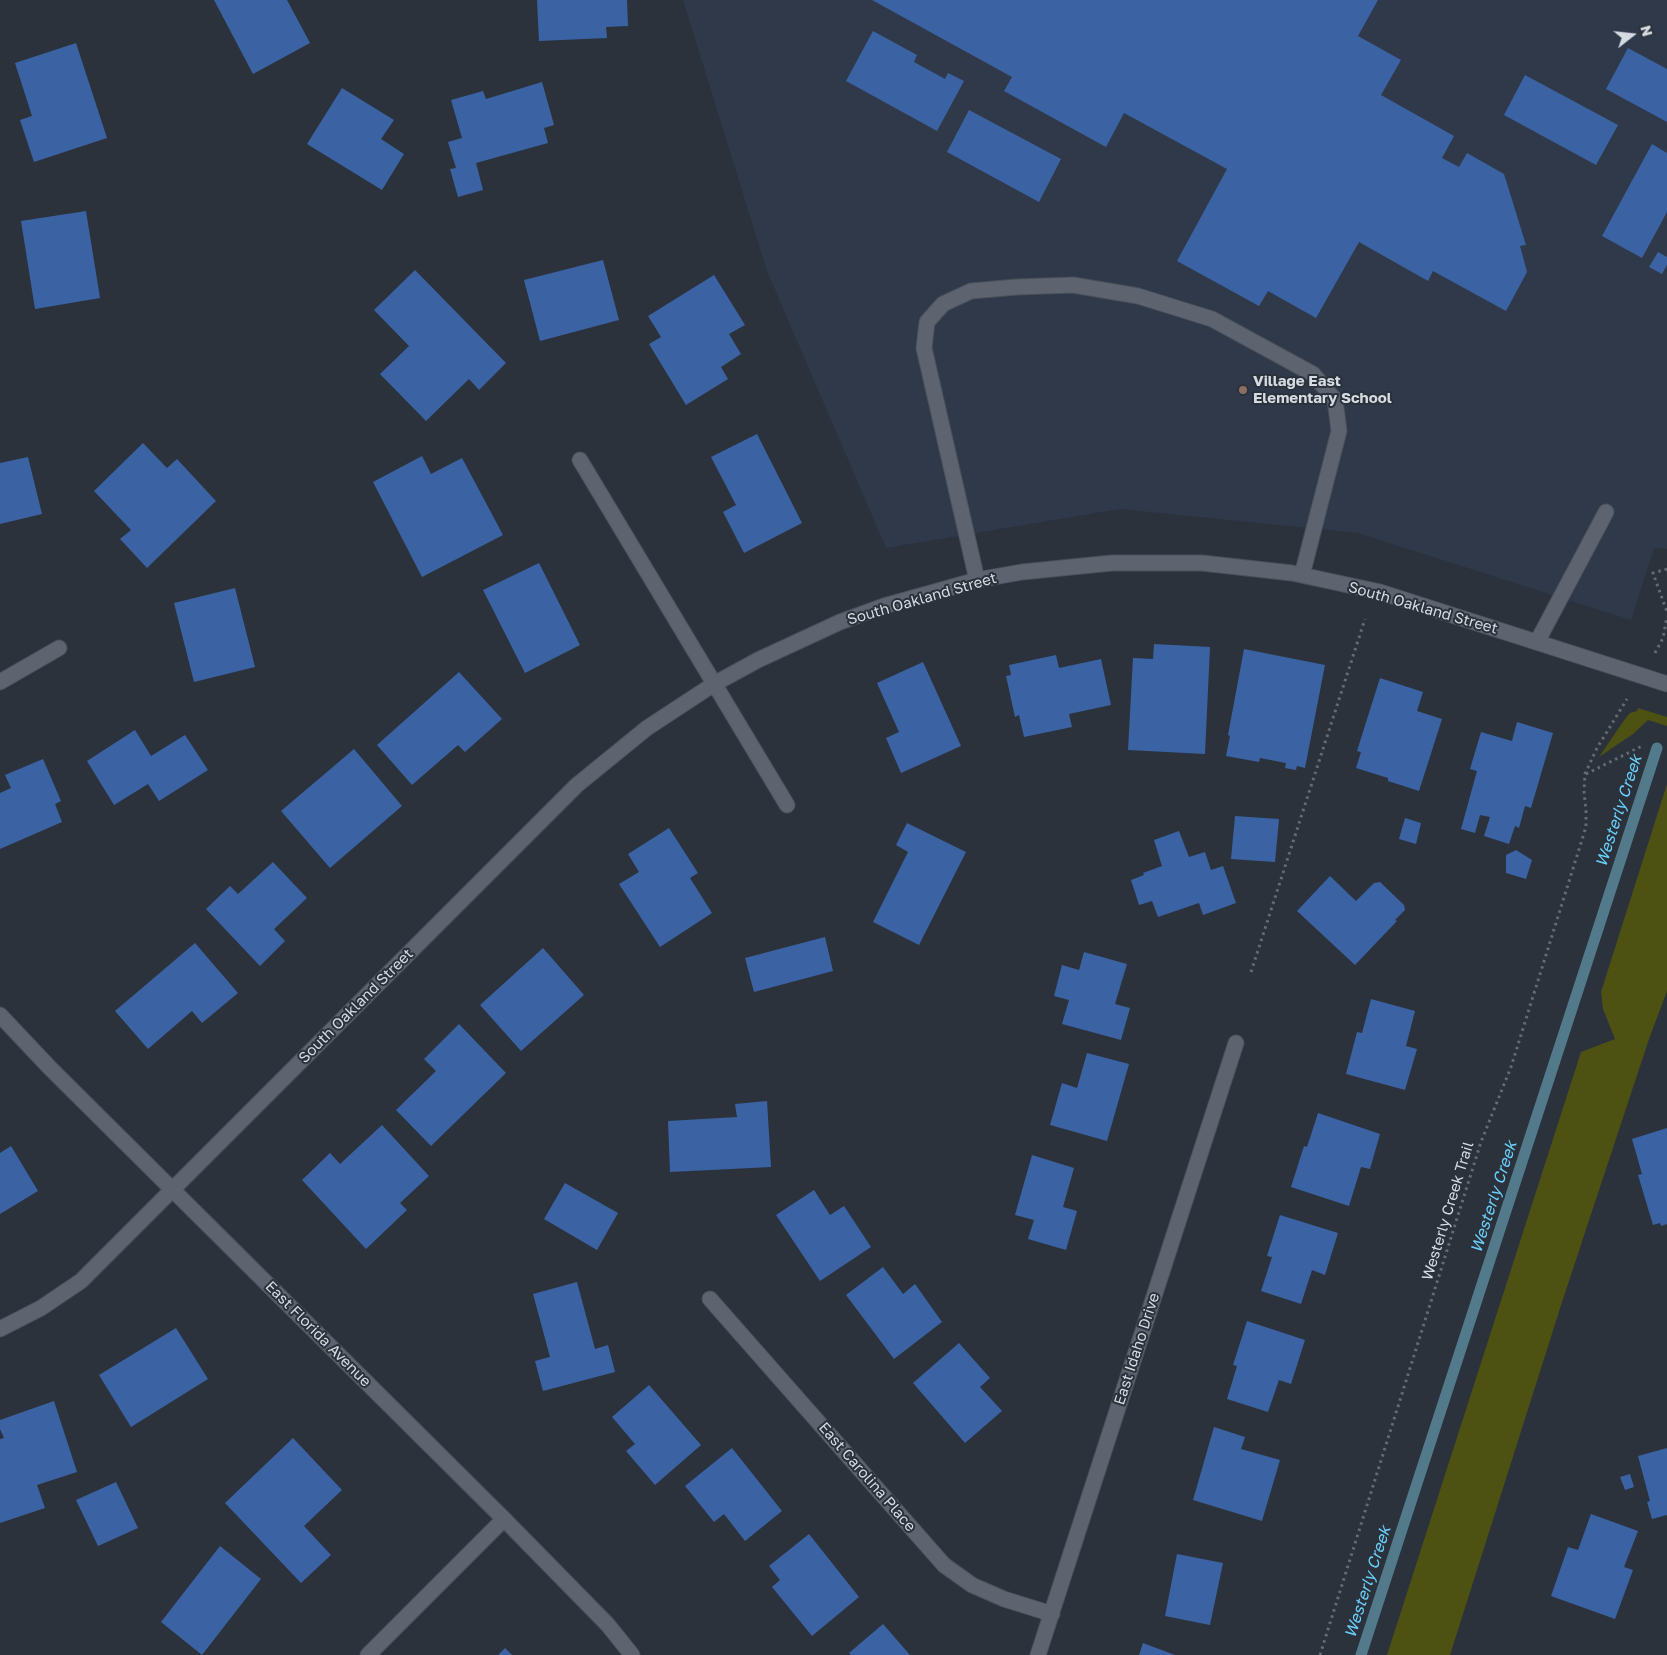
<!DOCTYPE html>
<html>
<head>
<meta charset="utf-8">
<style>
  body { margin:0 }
  #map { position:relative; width:1667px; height:1655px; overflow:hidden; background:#2b323c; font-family:"Golos Text",sans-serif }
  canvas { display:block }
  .north { position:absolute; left:1607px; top:10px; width:50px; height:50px; -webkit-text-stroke:4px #2b323c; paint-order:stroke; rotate:74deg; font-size:14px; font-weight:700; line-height:20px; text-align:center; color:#d6dae1 }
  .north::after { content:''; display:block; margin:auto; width:18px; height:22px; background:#d6dae1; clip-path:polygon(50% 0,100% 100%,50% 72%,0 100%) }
</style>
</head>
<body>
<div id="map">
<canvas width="1667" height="1655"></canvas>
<div class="north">N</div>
</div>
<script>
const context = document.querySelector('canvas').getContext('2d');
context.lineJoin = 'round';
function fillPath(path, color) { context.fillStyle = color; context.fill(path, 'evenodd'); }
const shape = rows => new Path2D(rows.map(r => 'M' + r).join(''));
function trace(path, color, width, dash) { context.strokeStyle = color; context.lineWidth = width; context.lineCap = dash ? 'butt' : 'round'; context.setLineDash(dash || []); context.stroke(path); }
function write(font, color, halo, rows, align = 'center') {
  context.font = font + ' "Golos Text",sans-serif'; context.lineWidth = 4; context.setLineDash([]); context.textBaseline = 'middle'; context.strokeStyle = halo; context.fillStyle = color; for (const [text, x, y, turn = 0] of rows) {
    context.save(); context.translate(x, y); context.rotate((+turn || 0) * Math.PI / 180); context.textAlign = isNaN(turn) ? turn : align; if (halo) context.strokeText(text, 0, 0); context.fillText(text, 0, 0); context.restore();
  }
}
fillPath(shape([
  [683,0,1667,0,1667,549,1654,548,1631,620,1358,533,1120,509,886,548,767,271]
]), '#2f3949');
fillPath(shape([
  [1638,708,1667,717,1667,726,1648,720,1633,734,1599,757,1625,719,1630,713,1637,711],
  [1667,784,1667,991,1649,1039,1563,1299,1450,1655,1387,1655,1581,1052,1615,1039,1603,1009,1601,992]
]), '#4d5213');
trace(shape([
  [1361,1655,1657,748]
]), '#527a8b', 11);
fillPath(shape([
  [214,0,287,0,310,43,253,74],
  [537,0,627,0,628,26,606,27,607,38,539,41],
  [872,0,1378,0,1358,36,1401,60,1381,95,1454,136,1442,158,1459,167,1467,153,1504,174,1526,245,1520,246,1527,272,1506,311,1433,271,1428,281,1359,242,1316,318,1268,291,1259,306,1177,261,1227,169,1124,113,1106,147,1004,91,1012,77],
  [873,31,917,55,914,62,945,79,948,73,964,81,937,131,846,81],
  [76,43,107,138,34,162,20,120,32,116,15,63],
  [1628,48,1667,69,1667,122,1606,89],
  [1525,75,1618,125,1596,165,1504,115],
  [542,82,554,125,544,128,548,143,476,163,483,190,458,197,450,169,456,168,448,142,462,138,451,100,483,91,486,99],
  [342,88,394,120,381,139,404,154,382,190,307,144],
  [969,110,1061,159,1039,202,947,152],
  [1652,144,1667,153,1667,212,1642,258,1602,236],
  [86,211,100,298,35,309,21,221],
  [1658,252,1667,257,1667,265,1662,274,1649,267],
  [603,260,619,320,540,341,524,280],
  [415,270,506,363,479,390,469,379,426,421,380,374,409,346,374,310],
  [714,275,745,325,729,334,741,354,721,367,728,379,686,405,649,344,661,337,648,316],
  [757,434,802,523,744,553,723,512,736,505,711,457],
  [143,443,167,468,177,459,216,501,147,568,120,539,131,530,94,491],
  [422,456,431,474,462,458,503,535,422,577,373,482],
  [28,457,42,514,0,524,0,463],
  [539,563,580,645,525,673,483,590],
  [235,588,255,667,194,682,174,603],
  [1154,644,1210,647,1205,754,1128,750,1133,658,1153,659],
  [1244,649,1325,665,1305,768,1297,766,1296,770,1285,768,1286,763,1260,758,1259,762,1226,756,1230,736,1228,735],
  [1056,655,1059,668,1101,659,1111,705,1069,714,1072,727,1024,737,1019,715,1015,717,1006,676,1011,675,1009,665],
  [923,662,961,746,901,773,886,738,899,732,877,683],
  [459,672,502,719,465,752,458,745,412,785,377,745],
  [1380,678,1423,692,1417,711,1442,719,1419,791,1388,781,1388,778,1356,768,1361,752,1357,751],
  [1517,722,1553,733,1531,808,1525,806,1519,828,1515,826,1509,844,1484,836,1490,817,1480,815,1475,833,1461,829,1477,771,1470,769,1481,732,1512,741],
  [135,730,151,756,185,735,208,770,159,801,148,784,114,805,87,761],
  [354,749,402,806,330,868,281,811],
  [43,759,61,801,55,804,62,822,0,849,0,793,11,788,5,775],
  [1235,816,1279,819,1275,862,1231,859],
  [1405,818,1421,823,1416,844,1399,839],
  [907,823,966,852,919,945,873,922,908,852,896,845],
  [669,828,698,873,690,878,712,913,660,947,619,884,639,872,628,854],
  [1179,831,1189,857,1205,852,1211,870,1223,866,1236,903,1203,915,1199,903,1158,917,1152,901,1139,905,1131,880,1144,875,1143,873,1162,866,1154,840],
  [1516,850,1532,860,1526,879,1506,873,1506,855],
  [273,862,307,898,274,929,285,941,260,966,206,909,230,886,238,894],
  [1330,876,1356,901,1374,883,1380,882,1404,905,1405,910,1395,920,1397,921,1355,965,1297,911],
  [825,937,833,971,754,992,745,958],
  [195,943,238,993,202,1023,192,1011,148,1049,115,1011],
  [543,948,584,995,521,1051,480,1005],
  [1084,952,1127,964,1115,1004,1130,1008,1121,1040,1062,1024,1069,1000,1054,996,1062,965,1079,970],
  [1371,999,1415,1011,1406,1046,1417,1049,1405,1090,1346,1074,1357,1032,1362,1033],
  [459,1024,506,1073,431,1146,396,1110,436,1071,424,1059],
  [1087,1053,1129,1064,1107,1141,1050,1125,1062,1083,1077,1088],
  [767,1101,771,1167,670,1172,668,1121,737,1117,735,1104],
  [1318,1113,1380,1134,1370,1169,1361,1167,1349,1206,1291,1187,1304,1146,1307,1147],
  [382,1125,429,1176,400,1203,407,1210,366,1249,302,1180,330,1153,340,1164],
  [1667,1128,1667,1224,1661,1226,1660,1223,1653,1225,1638,1175,1642,1174,1632,1139],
  [11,1146,38,1191,0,1214,0,1153],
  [1032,1155,1074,1168,1063,1207,1077,1211,1066,1250,1028,1239,1034,1220,1015,1215],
  [565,1183,618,1213,597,1250,544,1219],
  [814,1190,830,1215,844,1206,871,1247,820,1281,776,1215],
  [1280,1215,1338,1233,1325,1275,1312,1270,1301,1304,1261,1291,1272,1257,1267,1256],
  [883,1267,903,1294,915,1284,942,1322,894,1359,846,1295],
  [577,1282,595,1349,608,1345,615,1372,543,1391,535,1361,550,1357,533,1294],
  [1247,1321,1305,1340,1291,1384,1279,1380,1268,1412,1227,1399,1237,1366,1233,1365],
  [176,1328,208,1379,131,1427,99,1375],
  [959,1343,990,1378,980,1387,1002,1411,965,1443,913,1383],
  [649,1385,701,1445,655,1485,626,1451,635,1444,612,1417],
  [54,1401,77,1472,37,1485,45,1508,0,1523,0,1439,4,1438,0,1429,0,1420],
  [1214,1427,1245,1437,1241,1449,1280,1460,1262,1521,1193,1500],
  [293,1438,342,1490,304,1526,331,1555,301,1583,225,1503],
  [732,1448,782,1511,745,1541,724,1514,714,1522,685,1486],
  [1667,1448,1667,1515,1652,1519,1647,1502,1650,1501,1638,1456],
  [1630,1474,1634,1487,1625,1490,1620,1477],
  [116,1482,138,1528,98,1546,76,1500],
  [1591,1514,1638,1531,1624,1567,1633,1570,1615,1619,1551,1596,1568,1547,1578,1550],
  [809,1534,859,1597,812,1636,772,1587,780,1580,769,1566],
  [220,1546,261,1579,202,1655,161,1622],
  [1177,1554,1223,1563,1210,1625,1165,1616],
  [883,1624,910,1655,851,1655,849,1653],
  [1143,1643,1175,1655,1139,1655],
  [505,1648,512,1655,498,1655]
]), '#3b63a3');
const minor = shape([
  [580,460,787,805],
  [977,580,924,348,927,322,943,304,971,291,1017,287,1073,285,1138,296,1212,319,1313,374,1335,400,1339,431,1302,575],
  [1537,642,1606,512],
  [0,682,59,648],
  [0,1015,50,1068,504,1519,608,1625,632,1655],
  [710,1299,944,1565,972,1585,1004,1599,1052,1614],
  [0,1329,41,1308,81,1281,577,785,647,728,714,684,758,660,840,622,884,606,977,580,1022,572,1112,563,1202,563,1292,573,1380,592,1667,684],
  [368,1655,504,1519],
  [1038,1655,1236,1043]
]);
trace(minor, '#4a5058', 17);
trace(shape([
  [1667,569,1653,573,1667,612],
  [1655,653,1663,638,1667,616],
  [1586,774,1644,745],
  [1251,972,1365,619],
  [1320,1655,1481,1142,1511,1067,1586,827,1586,811,1584,791,1585,774,1597,748,1627,699]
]), '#656b74', 3, [2.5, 4]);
trace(minor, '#5d6470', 15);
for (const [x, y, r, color] of [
  [1243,390,5,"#8d6e63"]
]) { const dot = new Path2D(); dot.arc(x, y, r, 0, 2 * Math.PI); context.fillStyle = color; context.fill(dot); trace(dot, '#2b323c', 2); }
write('bold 15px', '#d6dae1', '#2b323c', [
  ["Village East",1253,381],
  ["Elementary School",1253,398]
], 'left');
write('15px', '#d6dae1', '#2b323c', [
  ["South Oakland Street",922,599,-16],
  ["South Oakland Street",1423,608,16],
  ["South Oakland Street",356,1006,-45],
  ["Westerly Creek Trail",1448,1211,-73],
  ["East Florida Avenue",318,1334,45],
  ["East Idaho Drive",1137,1349,-72],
  ["East Carolina Place",867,1477,49]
]);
write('italic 16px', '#69cffa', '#2b323c', [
  ["Westerly Creek",1619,811,-72],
  ["Westerly Creek",1494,1197,-72],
  ["Westerly Creek",1368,1582,-72]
]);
</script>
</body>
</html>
